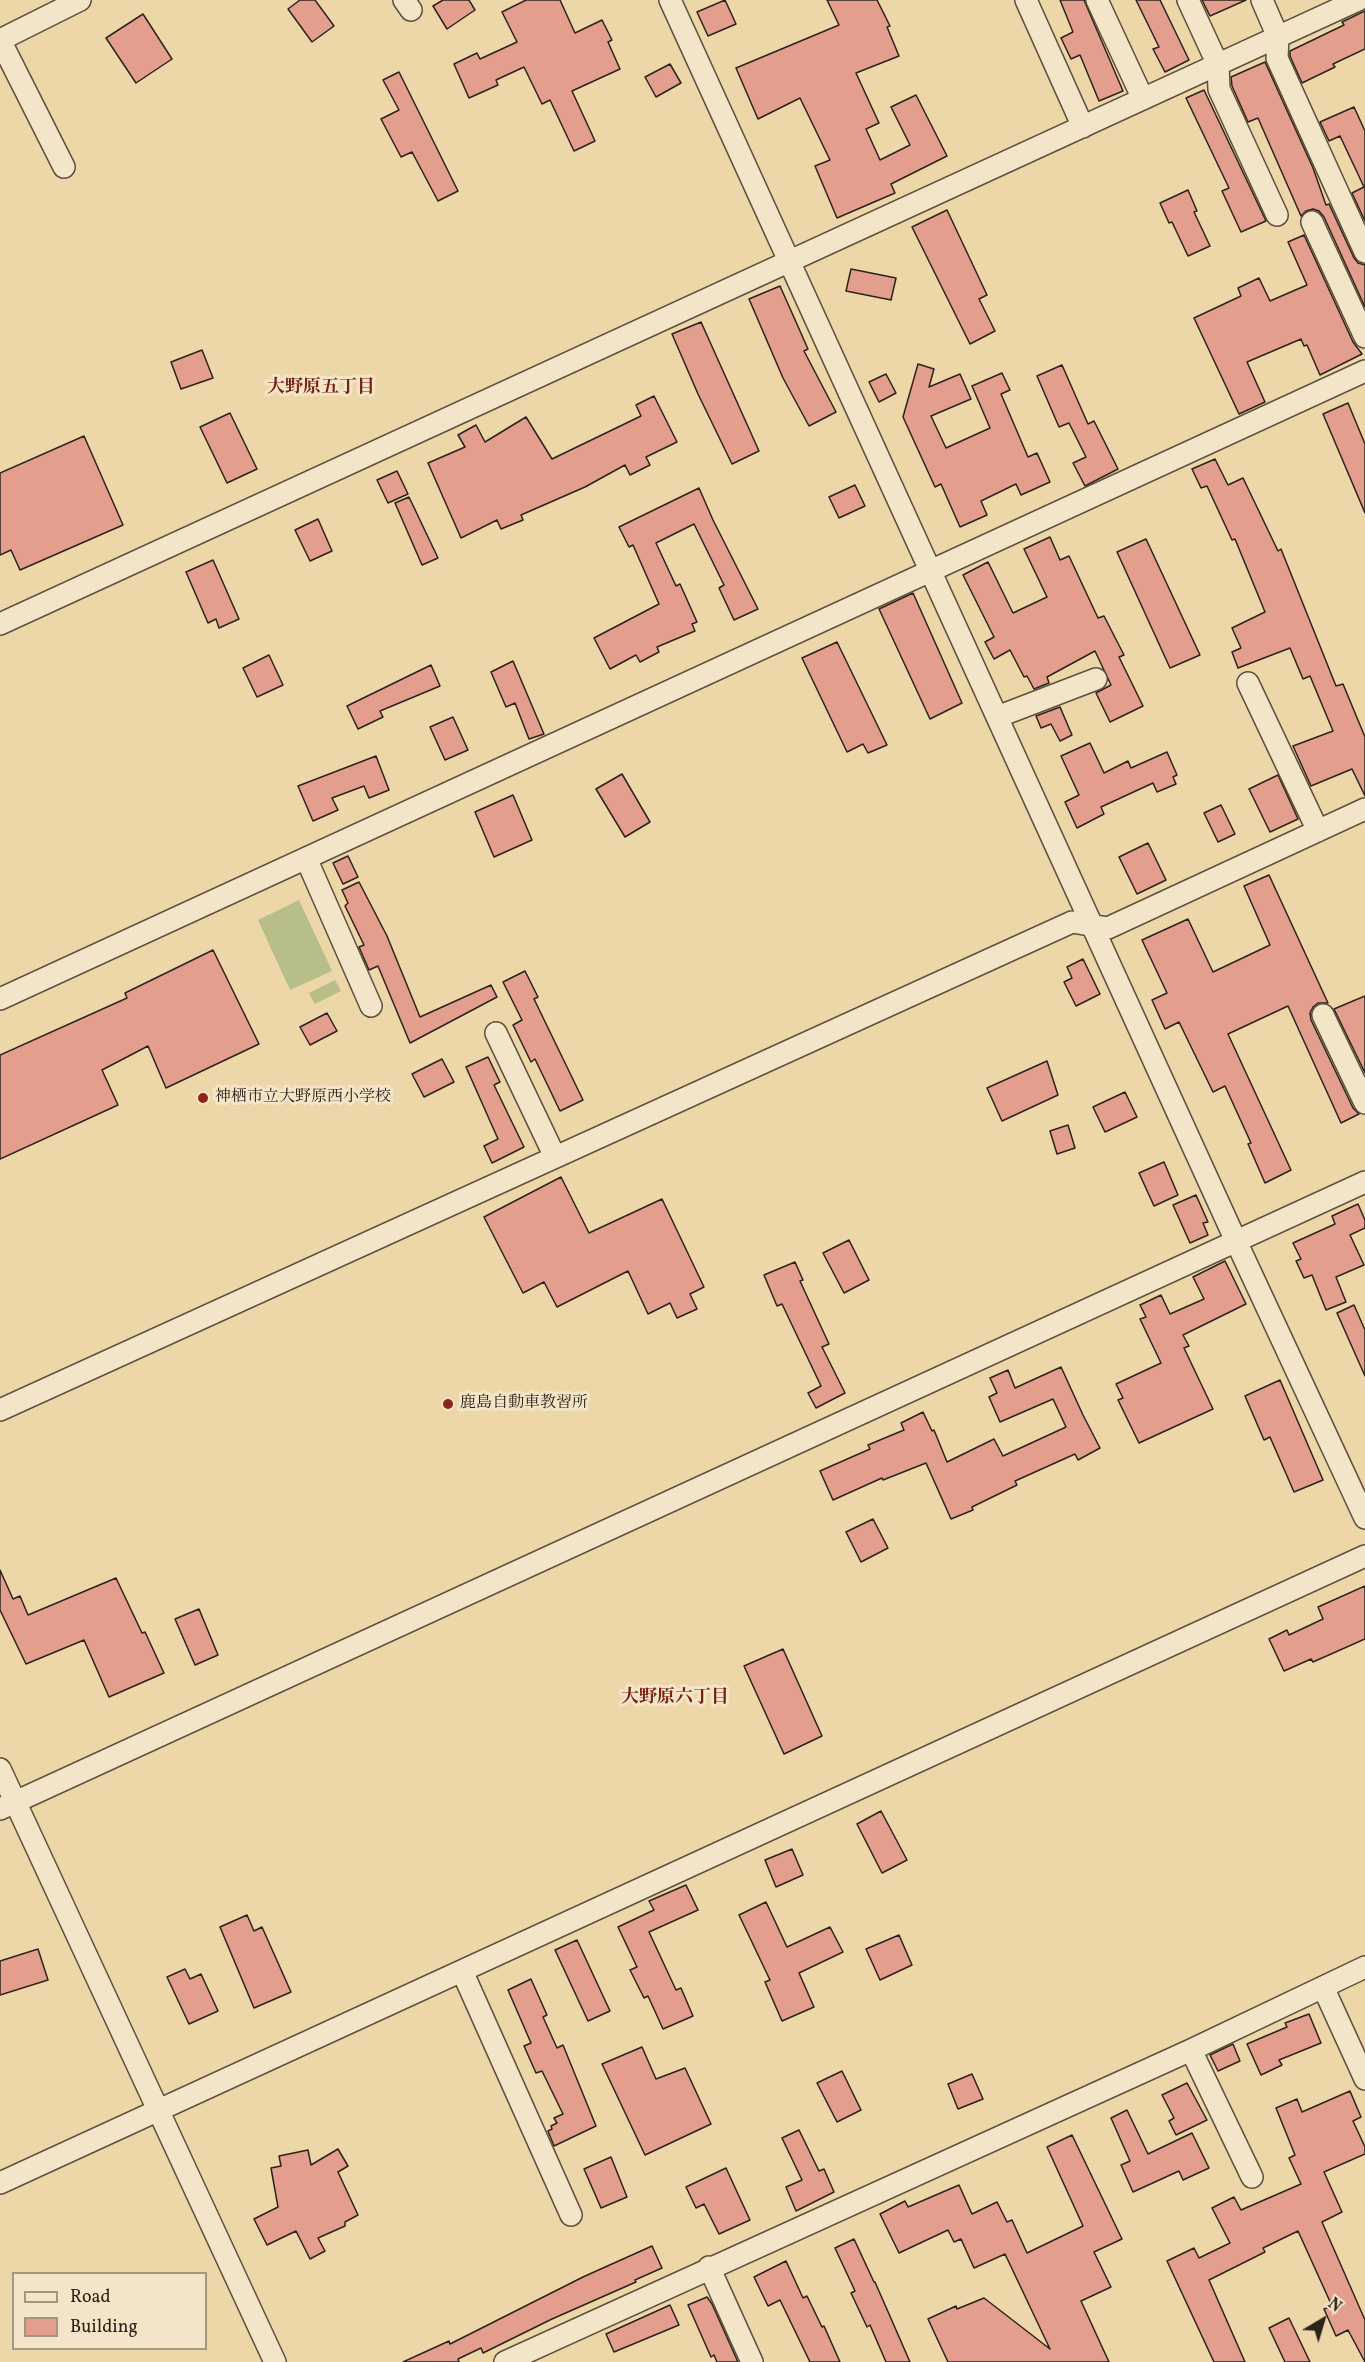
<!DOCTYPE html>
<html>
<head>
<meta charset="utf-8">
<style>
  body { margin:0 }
  #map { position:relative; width:1365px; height:2362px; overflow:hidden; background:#edd7a9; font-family:Vollkorn,serif }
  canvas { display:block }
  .legend { position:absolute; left:12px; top:2272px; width:195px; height:78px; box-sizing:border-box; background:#f3e5c7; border:2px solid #a39782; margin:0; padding:8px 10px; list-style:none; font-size:18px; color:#2c231b }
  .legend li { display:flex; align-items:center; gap:12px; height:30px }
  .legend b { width:30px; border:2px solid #a39782 }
  .north { position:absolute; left:1293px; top:2290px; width:60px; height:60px; -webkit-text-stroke:4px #f3e5c7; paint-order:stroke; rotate:38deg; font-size:16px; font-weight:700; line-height:24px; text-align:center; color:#2c231b }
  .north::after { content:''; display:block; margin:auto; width:21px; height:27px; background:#2c231b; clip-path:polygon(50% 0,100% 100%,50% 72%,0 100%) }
</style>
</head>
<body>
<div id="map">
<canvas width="1365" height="2362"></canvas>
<ul class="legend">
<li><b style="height:8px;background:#f3e5c7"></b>Road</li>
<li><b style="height:16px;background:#e49e8e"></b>Building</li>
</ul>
<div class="north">N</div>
</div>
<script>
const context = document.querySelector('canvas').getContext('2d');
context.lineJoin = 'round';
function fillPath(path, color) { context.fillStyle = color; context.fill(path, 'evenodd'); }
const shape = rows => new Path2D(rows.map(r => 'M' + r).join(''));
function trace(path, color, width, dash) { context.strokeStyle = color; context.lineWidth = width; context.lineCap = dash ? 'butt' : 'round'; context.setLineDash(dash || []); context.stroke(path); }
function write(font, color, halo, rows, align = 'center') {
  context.font = font + ' Vollkorn,"Noto Serif JP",serif'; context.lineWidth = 6; context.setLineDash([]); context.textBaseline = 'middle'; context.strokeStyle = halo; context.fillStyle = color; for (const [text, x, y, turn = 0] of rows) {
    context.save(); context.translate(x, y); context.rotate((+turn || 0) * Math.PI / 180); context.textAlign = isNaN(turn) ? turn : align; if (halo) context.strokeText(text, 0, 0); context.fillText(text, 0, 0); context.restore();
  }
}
fillPath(shape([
  [299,900,332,971,290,990,258,920],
  [335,980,341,991,315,1004,309,993]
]), '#b8be88');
const building = shape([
  [300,0,315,0,334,26,312,42,288,9,300,0],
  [443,0,469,0,475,10,447,29,433,6,443,0],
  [526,0,560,0,575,33,602,20,612,40,608,42,620,69,572,91,595,141,574,151,550,100,542,104,524,67,496,80,498,85,469,98,454,64,477,53,480,59,517,42,502,12,526,0],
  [725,0,736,24,708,36,697,12,725,0],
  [827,0,877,0,890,26,887,27,899,56,856,73,879,123,866,129,880,160,910,145,891,107,916,95,947,156,891,184,895,193,837,218,815,166,830,160,800,98,758,119,736,68,839,25,827,0],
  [1060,0,1084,0,1123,91,1099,101,1080,55,1071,59,1061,38,1073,32,1060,0],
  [1136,0,1160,0,1189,60,1165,72,1153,49,1159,47,1136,0],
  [1202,0,1246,0,1210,16,1202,0],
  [1365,11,1365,49,1333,64,1335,67,1302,83,1290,56,1290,51,1344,25,1342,22,1365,11],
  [143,14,172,59,136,83,106,38,143,14],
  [1265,62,1313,168,1326,205,1329,204,1354,258,1358,263,1365,265,1365,307,1324,217,1319,211,1313,209,1306,211,1301,216,1258,118,1248,122,1232,86,1231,77,1265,62],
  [670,64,681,83,656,97,645,77,670,64],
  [399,72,458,191,438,201,412,152,401,157,381,119,399,110,383,80,399,72],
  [1204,90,1266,221,1241,232,1222,191,1229,188,1186,98,1204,90],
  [1354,107,1365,131,1365,221,1352,193,1364,187,1340,136,1329,141,1320,122,1354,107],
  [1188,190,1197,211,1194,212,1210,246,1188,256,1172,222,1169,223,1160,203,1188,190],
  [947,210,987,295,979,299,995,331,970,344,912,227,947,210],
  [1304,235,1353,342,1362,354,1320,375,1307,345,1304,346,1301,339,1247,362,1265,402,1239,414,1194,318,1241,296,1238,288,1259,278,1270,301,1307,285,1288,242,1304,235],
  [851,269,896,278,891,300,846,291,851,269],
  [780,286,808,349,804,351,836,412,809,426,783,378,749,299,780,286],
  [701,322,759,451,732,464,698,394,672,334,701,322],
  [202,350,213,378,181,389,171,362,202,350],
  [918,364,934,369,929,387,960,374,971,399,931,416,946,448,990,428,972,386,1002,373,1010,390,1001,394,1028,457,1037,453,1050,482,1021,495,1016,484,981,501,987,515,960,527,941,484,935,487,903,417,918,364],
  [1062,365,1088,424,1094,421,1118,469,1085,486,1073,463,1086,457,1069,423,1059,427,1037,376,1062,365],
  [886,374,896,393,879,402,869,382,886,374],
  [654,396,677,442,646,457,650,465,630,475,625,465,585,487,521,515,523,520,501,529,497,520,461,538,428,463,465,447,458,435,476,425,485,442,526,417,552,459,641,416,636,405,654,396],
  [1348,403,1365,444,1365,513,1323,414,1348,403],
  [230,413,257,469,227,483,200,427,230,413],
  [84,436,123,525,20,570,11,550,0,555,0,473,84,436],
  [1215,459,1228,485,1243,478,1278,551,1281,549,1336,686,1343,684,1365,737,1365,796,1352,769,1311,786,1293,746,1333,731,1310,676,1303,679,1290,648,1238,668,1232,652,1241,648,1232,628,1265,612,1235,539,1232,540,1207,486,1201,488,1192,469,1215,459],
  [397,471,408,494,388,503,377,480,397,471],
  [855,485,865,506,839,518,829,497,855,485],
  [699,488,713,520,758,609,734,620,719,588,724,585,694,524,656,543,676,586,680,584,697,622,692,624,695,631,657,647,659,652,640,662,636,655,610,669,594,638,659,604,633,545,629,547,619,527,699,488],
  [409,497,438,558,422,565,395,503,409,497],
  [318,519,332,551,310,561,295,530,318,519],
  [1050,537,1060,560,1069,556,1098,618,1104,616,1124,655,1119,657,1143,706,1110,722,1096,693,1111,685,1095,651,1047,677,1049,683,1034,689,1027,676,1024,677,1010,650,994,659,985,642,994,637,963,575,988,562,1013,613,1047,597,1024,549,1050,537],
  [1146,539,1200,655,1170,668,1117,552,1146,539],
  [213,560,239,619,219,628,216,619,208,623,186,572,213,560],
  [913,593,962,703,930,719,879,609,913,593],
  [837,642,887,745,868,753,863,744,847,752,802,658,837,642],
  [269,655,283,685,257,697,243,668,269,655],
  [513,661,544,734,529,739,515,703,506,707,491,672,513,661],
  [431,665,440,686,380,711,383,717,358,729,347,706,431,665],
  [1060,707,1072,735,1060,741,1051,724,1041,728,1036,716,1060,707],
  [453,717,468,750,445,760,430,727,453,717],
  [1090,743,1104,773,1128,761,1131,768,1167,752,1177,775,1173,777,1176,784,1157,792,1153,783,1101,807,1104,814,1077,828,1065,802,1079,795,1061,756,1090,743],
  [376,756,389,790,369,798,364,786,332,798,338,810,313,821,298,786,376,756],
  [622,774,650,822,625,837,596,789,622,774],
  [1278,775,1298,819,1270,832,1249,789,1278,775],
  [513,795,532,840,494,857,475,812,513,795],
  [1221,805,1235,834,1218,842,1204,813,1221,805],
  [1148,843,1166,880,1137,894,1119,857,1148,843],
  [348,856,358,877,343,884,333,863,348,856],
  [1269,875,1328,1003,1318,1003,1313,1007,1310,1013,1311,1020,1353,1108,1359,1114,1341,1123,1288,1006,1228,1034,1291,1170,1265,1183,1248,1144,1251,1143,1225,1086,1213,1092,1179,1022,1165,1029,1152,1000,1167,993,1142,940,1188,919,1213,972,1270,945,1244,886,1269,875],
  [359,882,387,936,420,1017,491,985,497,997,410,1043,378,966,369,970,359,947,364,945,345,906,348,903,342,890,359,882],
  [213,950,259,1044,166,1088,148,1046,102,1070,118,1105,0,1159,0,1055,127,998,125,993,213,950],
  [1083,959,1100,994,1076,1006,1064,982,1072,978,1067,967,1083,959],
  [525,971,538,997,534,999,583,1100,560,1111,535,1059,531,1062,513,1025,522,1020,503,982,525,971],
  [1365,996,1365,1073,1334,1009,1365,996],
  [327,1013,337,1031,310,1045,300,1027,327,1013],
  [488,1057,500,1082,494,1085,524,1147,492,1163,484,1146,498,1139,466,1067,488,1057],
  [442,1059,454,1082,424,1097,412,1074,442,1059],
  [1047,1061,1058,1095,1002,1121,987,1088,1047,1061],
  [1125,1092,1137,1117,1105,1132,1093,1107,1125,1092],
  [1068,1125,1075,1148,1057,1154,1050,1131,1068,1125],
  [1164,1162,1178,1195,1154,1206,1139,1173,1164,1162],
  [561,1177,589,1233,662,1199,704,1287,690,1294,697,1309,677,1318,670,1303,648,1314,628,1271,557,1307,544,1282,523,1293,484,1217,561,1177],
  [1196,1195,1208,1222,1203,1223,1208,1235,1190,1243,1173,1205,1196,1195],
  [1358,1204,1365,1220,1365,1228,1350,1235,1364,1265,1336,1277,1346,1302,1326,1310,1312,1275,1304,1278,1296,1261,1301,1259,1293,1243,1335,1224,1332,1216,1358,1204],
  [849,1240,869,1280,844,1293,823,1253,849,1240],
  [1225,1261,1246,1304,1183,1335,1189,1346,1184,1348,1213,1409,1139,1443,1118,1400,1123,1398,1116,1384,1161,1363,1140,1319,1146,1317,1140,1305,1161,1295,1170,1314,1204,1299,1193,1277,1225,1261],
  [795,1262,803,1280,800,1281,829,1344,822,1347,845,1393,816,1408,808,1393,821,1386,782,1304,777,1306,764,1275,795,1262],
  [1354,1305,1365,1330,1365,1376,1337,1313,1354,1305],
  [1061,1367,1083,1415,1100,1448,1078,1460,1075,1454,1015,1481,1017,1485,972,1507,973,1510,951,1519,926,1463,883,1480,882,1478,833,1500,820,1471,870,1449,868,1445,904,1430,901,1423,923,1412,932,1431,934,1430,947,1462,994,1439,1003,1456,1066,1427,1053,1399,1000,1422,989,1397,997,1393,990,1378,1008,1370,1015,1388,1061,1367],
  [1280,1380,1323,1480,1294,1492,1270,1437,1264,1440,1245,1396,1280,1380],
  [873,1519,888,1548,861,1562,846,1532,873,1519],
  [0,1570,13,1599,20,1596,28,1615,116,1578,142,1633,145,1632,164,1673,109,1697,84,1640,26,1664,0,1610,0,1570],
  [1365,1586,1365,1639,1313,1662,1311,1659,1284,1671,1269,1639,1287,1630,1289,1635,1323,1619,1318,1607,1365,1586],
  [199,1609,218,1655,195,1665,175,1619,199,1609],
  [783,1649,822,1736,784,1754,744,1666,783,1649],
  [881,1811,907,1860,882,1873,857,1824,881,1811],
  [792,1849,803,1875,776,1887,765,1860,792,1849],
  [686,1885,698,1910,649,1932,676,1990,681,1988,693,2016,663,2029,648,1996,644,1998,630,1970,637,1967,618,1927,654,1910,649,1901,686,1885],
  [766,1902,787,1947,830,1927,843,1952,799,1973,814,2007,782,2021,765,1982,770,1980,739,1915,766,1902],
  [247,1915,254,1931,262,1927,291,1992,254,2008,220,1927,247,1915],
  [899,1935,912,1965,880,1980,866,1949,899,1935],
  [577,1940,610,2011,588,2021,555,1950,577,1940],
  [38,1949,48,1980,0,1995,0,1961,38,1949],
  [185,1969,190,1979,201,1974,218,2011,189,2024,167,1977,185,1969],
  [531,1979,547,2015,543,2017,557,2048,563,2045,596,2126,554,2146,548,2131,552,2129,551,2126,557,2123,554,2118,563,2114,542,2071,536,2073,524,2046,531,2043,508,1990,531,1979],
  [1309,2014,1321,2043,1279,2060,1282,2065,1261,2075,1247,2044,1287,2027,1285,2023,1309,2014],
  [1233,2044,1240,2061,1218,2071,1210,2055,1233,2044],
  [642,2047,656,2079,685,2068,711,2124,645,2155,602,2064,642,2047],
  [842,2071,861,2110,837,2122,817,2083,842,2071],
  [972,2074,983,2099,958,2109,948,2084,972,2074],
  [1187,2083,1207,2120,1176,2135,1169,2121,1174,2118,1162,2095,1187,2083],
  [1350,2091,1361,2117,1353,2121,1365,2147,1365,2154,1324,2172,1342,2212,1322,2222,1365,2320,1365,2362,1348,2330,1336,2336,1324,2309,1332,2306,1298,2231,1263,2248,1265,2252,1209,2280,1245,2362,1214,2362,1167,2261,1194,2248,1199,2258,1230,2243,1212,2208,1234,2197,1241,2210,1301,2184,1289,2158,1295,2155,1276,2108,1297,2099,1302,2112,1350,2091],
  [1127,2110,1148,2154,1192,2133,1209,2168,1183,2180,1179,2171,1133,2192,1121,2165,1130,2161,1111,2118,1127,2110],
  [799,2130,819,2171,824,2169,834,2192,796,2211,786,2187,802,2180,782,2138,799,2130],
  [1072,2135,1122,2239,1094,2252,1111,2287,1081,2301,1109,2362,948,2362,928,2319,956,2306,957,2309,984,2298,1050,2349,1005,2254,974,2268,961,2239,954,2242,948,2230,899,2253,880,2214,905,2201,908,2207,959,2185,972,2214,997,2202,1007,2222,1012,2220,1027,2253,1083,2226,1047,2147,1072,2135],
  [338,2149,348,2166,338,2172,358,2215,345,2222,345,2226,318,2238,325,2251,310,2259,296,2231,267,2245,254,2219,278,2207,271,2168,281,2166,279,2156,308,2150,311,2165,338,2149],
  [611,2157,627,2197,601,2208,584,2169,611,2157],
  [726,2168,750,2220,719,2234,704,2204,696,2208,686,2187,726,2168],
  [854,2239,874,2282,875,2282,910,2362,886,2362,870,2325,867,2327,851,2293,855,2291,835,2248,854,2239],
  [652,2246,662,2268,635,2280,636,2282,552,2319,483,2353,481,2348,458,2359,459,2362,403,2362,449,2341,450,2344,583,2277,652,2246],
  [786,2261,803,2298,807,2296,822,2327,824,2326,840,2362,810,2362,780,2300,768,2306,754,2277,786,2261],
  [707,2297,712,2304,738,2362,717,2362,714,2355,711,2357,688,2305,707,2297],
  [670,2305,679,2325,614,2352,606,2334,670,2305],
  [1289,2318,1310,2362,1285,2362,1269,2328,1289,2318]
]);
fillPath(building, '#e49e8e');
trace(building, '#2c231b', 1.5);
const minor = shape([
  [404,0,411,10],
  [670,0,1236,1241,1365,1518],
  [1026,0,1083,127],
  [1097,0,1143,99],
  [1188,0,1218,65,1219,89,1277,215],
  [1262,0,1278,37,1277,58,1365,252],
  [64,167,0,40,80,0],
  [1312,222,1365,337],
  [0,624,1358,0],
  [1248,683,1318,831],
  [997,717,1096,679],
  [306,858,371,1006],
  [0,999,1365,371],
  [1323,1015,1365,1103],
  [496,1033,555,1157],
  [0,1410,1072,922,1108,928,1365,809],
  [0,1769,275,2362],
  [0,1809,1365,1182],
  [462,1971,571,2215],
  [1323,1987,1365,2079],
  [1191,2050,1252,2177],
  [0,2183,1365,1556],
  [709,2267,752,2362],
  [505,2362,1191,2050,1365,1967]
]);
trace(minor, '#5c503e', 24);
trace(minor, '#f3e5c7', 21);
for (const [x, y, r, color] of [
  [203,1098,6,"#8f2418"],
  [448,1404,6,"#8f2418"]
]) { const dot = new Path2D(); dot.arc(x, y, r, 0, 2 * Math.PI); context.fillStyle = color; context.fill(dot); trace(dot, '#f3e5c7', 2); }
write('16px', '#2c231b', '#f3e5c7', [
  ["神栖市立大野原西小学校",215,1098],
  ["鹿島自動車教習所",460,1404]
], 'left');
write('bold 18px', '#7a1f14', '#f3e5c7', [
  ["大野原五丁目",321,389],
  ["大野原六丁目",675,1699]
]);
</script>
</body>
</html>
